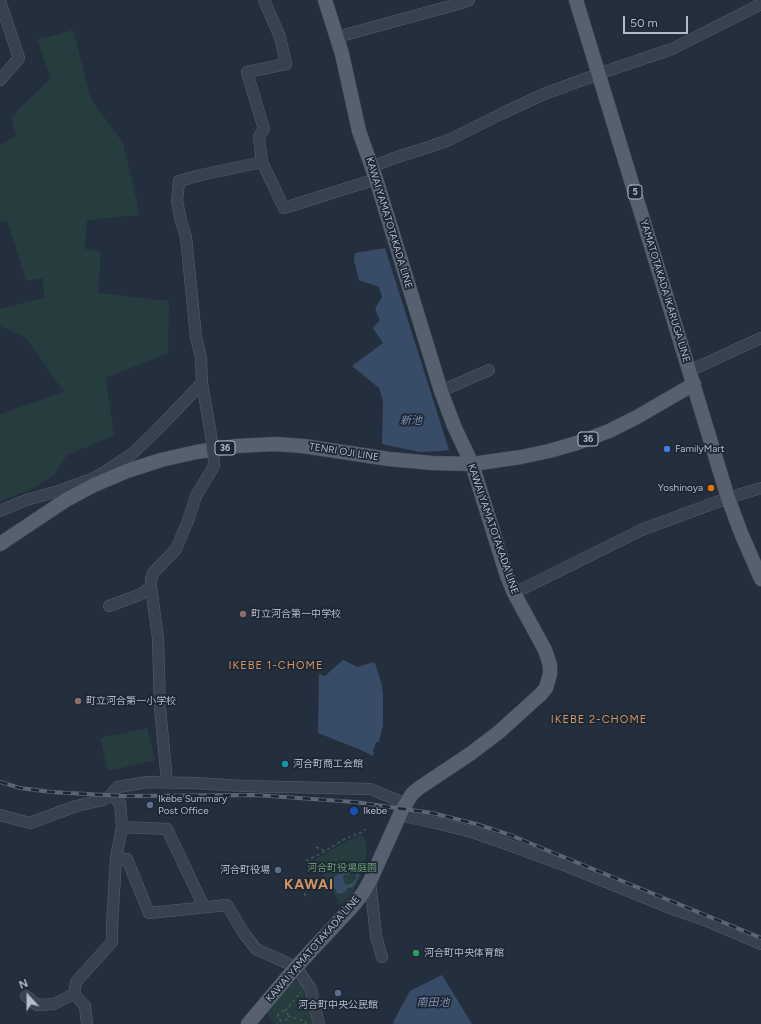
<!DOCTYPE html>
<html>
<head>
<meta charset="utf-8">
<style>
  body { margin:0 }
  #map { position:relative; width:761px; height:1024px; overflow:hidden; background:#242f3e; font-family:Figtree,sans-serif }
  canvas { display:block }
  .north { position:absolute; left:8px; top:976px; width:40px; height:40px; -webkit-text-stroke:3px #1d2633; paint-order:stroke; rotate:339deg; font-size:11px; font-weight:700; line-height:16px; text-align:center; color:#b4bcc9 }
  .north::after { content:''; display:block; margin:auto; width:14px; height:18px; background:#b4bcc9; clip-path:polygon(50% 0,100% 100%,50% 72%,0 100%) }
  .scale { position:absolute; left:623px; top:16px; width:65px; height:18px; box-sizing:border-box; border:2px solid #b4bcc9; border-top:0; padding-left:5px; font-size:12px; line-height:14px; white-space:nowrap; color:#b4bcc9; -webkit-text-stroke:3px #1d2633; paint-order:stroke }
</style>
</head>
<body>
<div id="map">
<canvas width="761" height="1024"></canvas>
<div class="north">N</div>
<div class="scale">50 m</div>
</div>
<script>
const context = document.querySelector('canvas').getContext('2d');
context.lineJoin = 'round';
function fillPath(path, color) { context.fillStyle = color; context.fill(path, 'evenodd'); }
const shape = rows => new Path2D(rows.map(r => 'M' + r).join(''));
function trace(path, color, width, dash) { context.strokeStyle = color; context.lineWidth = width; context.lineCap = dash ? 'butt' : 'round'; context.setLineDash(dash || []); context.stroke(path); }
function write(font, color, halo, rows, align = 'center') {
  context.font = font + ' Figtree,"Noto Sans JP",sans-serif'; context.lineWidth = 3.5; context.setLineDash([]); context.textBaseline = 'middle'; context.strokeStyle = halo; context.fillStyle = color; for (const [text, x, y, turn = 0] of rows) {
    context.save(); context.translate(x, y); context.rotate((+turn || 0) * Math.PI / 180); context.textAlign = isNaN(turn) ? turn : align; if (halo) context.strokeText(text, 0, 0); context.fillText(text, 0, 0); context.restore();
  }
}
fillPath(shape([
  [73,30,91,99,123,143,140,215,87,220,85,249,101,252,98,293,169,301,168,353,106,378,114,436,67,455,54,475,32,489,0,501,0,414,64,392,26,338,0,326,0,309,44,298,43,278,26,281,7,220,0,222,0,145,16,136,11,117,51,78,37,40],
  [147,728,155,760,108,771,100,738],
  [361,835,363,836,366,842,366,858,360,877,352,893,341,905,314,860,347,841],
  [297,981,305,985,314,1024,275,1024,265,1010,287,984]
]), '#263c3f');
fillPath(shape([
  [385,248,449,450,441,451,420,452,382,444,383,400,379,388,352,366,383,343,373,328,380,320,375,309,382,297,379,287,359,280,354,260,355,253],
  [343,660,358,667,374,662,376,666,382,685,383,695,383,725,379,742,376,742,373,751,374,752,373,756,361,750,318,733,319,674,325,676],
  [356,863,359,863,359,876,354,886,347,889,345,892,341,894,337,893,332,883,332,879,337,875,341,871,345,869,349,870,352,869],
  [350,873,355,873,356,874,357,877,353,883,347,885,344,883,343,878,344,875],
  [442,975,472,1024,394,1024,393,1022,410,991]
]), '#394c67');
const minor = shape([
  [264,0,280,37,286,64,247,72,264,129,259,137,262,162,284,208,376,179],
  [0,1,19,58,0,80],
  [337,37,458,4,469,0],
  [372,167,394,158,429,147,449,140,501,114,544,94,604,72,672,49,761,4],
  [689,370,696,368,761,338],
  [441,391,489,370],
  [211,435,202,383,201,358,196,337,186,237,181,221,177,201,179,181,201,175,262,162],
  [0,511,26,500,59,491,92,479,103,473,132,454,156,431,202,383],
  [514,593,641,530,728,498,761,488],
  [109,606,139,595,151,587],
  [167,782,160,708,158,638,151,587,151,580,153,573,176,549,188,521,196,496,214,466,214,461],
  [0,815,30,823,76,806,103,800,111,795,114,791,118,787,148,782,194,783,244,786,370,789,405,803],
  [399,815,436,823,472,832,504,843,564,865,665,906,707,921,761,944],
  [122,827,167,829,204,907],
  [116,858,127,859,149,913,227,905,243,932,256,949,296,967,311,989,319,1024],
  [370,881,376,936,382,957],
  [26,996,37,1005,54,1004,74,994],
  [87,1024,85,1006,74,994,76,982,112,942,112,926,116,858,122,827,120,803,111,795]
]);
const major = shape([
  [576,0,728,498,741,533,761,579],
  [0,544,66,500,94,485,127,471,161,460,196,452,237,446,275,444,303,446,389,459,432,463,472,464,521,457,549,451,577,443,609,431,637,417,694,384],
  [248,1024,296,967,352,907,363,893,370,881,402,810,412,794,419,788,470,754,499,732,541,694,546,688,550,674,550,665,545,650,514,593,507,576,472,464,454,426,441,391,376,179,359,131,342,54,325,0]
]);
trace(minor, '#565f6c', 12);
trace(major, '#414a57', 15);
trace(shape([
  [364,830,366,830],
  [316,847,325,851],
  [306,861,320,854,345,839,362,832],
  [346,868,347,875],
  [298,883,307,898],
  [350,884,351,888],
  [285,1011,301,992],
  '278 1016a5 5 0 1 1 10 0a5 5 0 1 1-10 0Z',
  [288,1016,305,1021,306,1024]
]), '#44595c', 1.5, [3, 3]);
trace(minor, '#38414e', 11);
trace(major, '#56606e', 14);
const rail = shape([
  [0,782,20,788,51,792,123,796,256,795,355,802,432,813,476,824,510,835,761,938]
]);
trace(rail, '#5a6575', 4);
trace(rail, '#1d2633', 2.5, [8]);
const minorBridge = shape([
  [211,435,214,461]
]);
trace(minorBridge, '#565f6c', 12, []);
trace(minorBridge, '#38414e', 11);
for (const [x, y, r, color] of [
  [667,449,4,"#3f7fe0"],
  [711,488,4,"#e8710a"],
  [243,614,4,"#8d6e63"],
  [78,701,4,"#8d6e63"],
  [285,764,4,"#0f9aa8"],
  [150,805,4,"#5c6f8a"],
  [354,811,5,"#1a4fb4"],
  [278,870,4,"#5c6f8a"],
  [416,953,4,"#2e9e5b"],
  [338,993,4,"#5c6f8a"]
]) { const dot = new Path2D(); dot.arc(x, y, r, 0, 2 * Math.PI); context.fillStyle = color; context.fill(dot); trace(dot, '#1d2633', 1.5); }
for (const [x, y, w] of [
  [635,192,14],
  [588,439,20],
  [225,448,20]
]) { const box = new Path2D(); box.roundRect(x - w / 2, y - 7, w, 14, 3); context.fillStyle = '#1d2633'; context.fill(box); trace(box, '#b4bcc9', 1); }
write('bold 9px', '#b4bcc9', null, [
  ["5",635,192],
  ["36",588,439],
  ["36",225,448]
]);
write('10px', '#b4bcc9', '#1d2633', [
  ["KAWAI YAMATOTAKADA LINE",389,223,73],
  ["YAMATOTAKADA IKARUGA LINE",665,291,73],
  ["TENRI OJI LINE",344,452,9],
  ["KAWAI YAMATOTAKADA LINE",493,529,71],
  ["KAWAI YAMATOTAKADA LINE",313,949,-49]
]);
write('10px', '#b4bcc9', '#1d2633', [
  ["FamilyMart",675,449],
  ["Yoshinoya",703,488,"right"],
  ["町立河合第一中学校",251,614],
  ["町立河合第一小学校",86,701],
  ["河合町商工会館",293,764],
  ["Ikebe Summary",158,799],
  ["Post Office",158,811],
  ["Ikebe",363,811],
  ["河合町役場",270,870,"right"],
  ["河合町中央体育館",424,953],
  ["河合町中央公民館",338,1005,"center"]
], 'left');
write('10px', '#6b9a76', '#1d2633', [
  ["河合町役場庭園",342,868]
]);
write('italic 11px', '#7c92b1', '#1d2633', [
  ["新池",411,421],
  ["南田池",433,1003]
]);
context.letterSpacing = '1px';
write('11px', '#d59563', '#1d2633', [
  ["IKEBE 1-CHOME",276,666],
  ["IKEBE 2-CHOME",599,720]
]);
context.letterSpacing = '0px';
context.letterSpacing = '1px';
write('bold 14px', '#d59563', '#1d2633', [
  ["KAWAI",309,885]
]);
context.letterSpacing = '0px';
</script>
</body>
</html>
